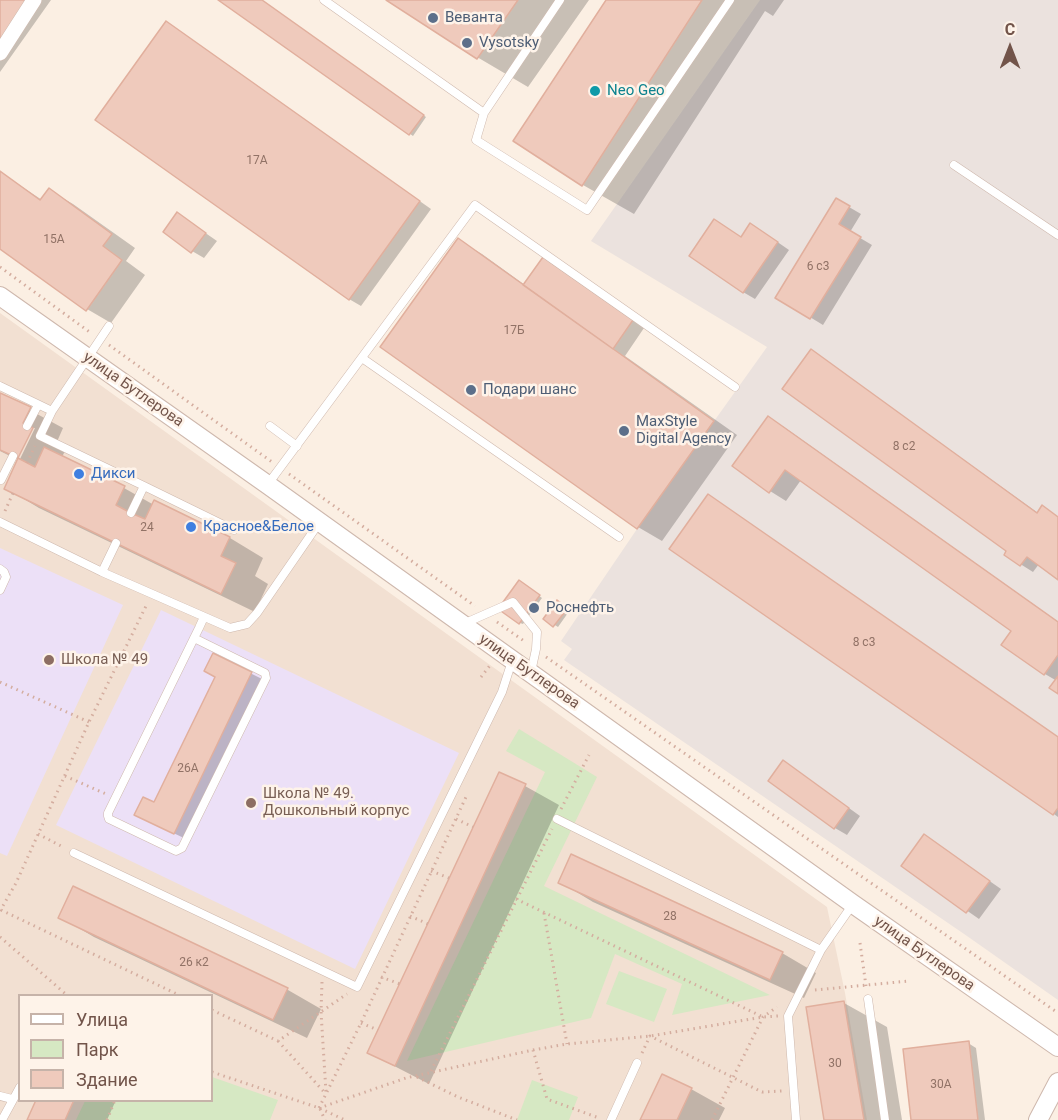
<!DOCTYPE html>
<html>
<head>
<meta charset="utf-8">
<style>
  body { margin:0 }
  #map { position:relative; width:1058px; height:1120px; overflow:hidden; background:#fbefe3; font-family:Roboto,sans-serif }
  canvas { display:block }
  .legend { position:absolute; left:18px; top:994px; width:195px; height:108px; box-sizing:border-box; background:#fef3e9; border:2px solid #c6b3a9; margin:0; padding:8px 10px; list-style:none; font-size:18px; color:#72544a }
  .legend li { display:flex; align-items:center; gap:12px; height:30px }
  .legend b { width:30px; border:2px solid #c6b3a9 }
  .north { position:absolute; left:980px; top:18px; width:60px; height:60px; -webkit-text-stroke:4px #fef3e9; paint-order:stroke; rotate:0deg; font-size:16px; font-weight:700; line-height:24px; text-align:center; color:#72544a }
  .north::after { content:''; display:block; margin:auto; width:21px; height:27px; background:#72544a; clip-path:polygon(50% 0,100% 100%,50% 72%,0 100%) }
</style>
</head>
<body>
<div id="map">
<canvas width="1058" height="1120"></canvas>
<ul class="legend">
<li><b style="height:8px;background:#fff"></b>Улица</li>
<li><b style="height:16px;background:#d6e8c3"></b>Парк</li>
<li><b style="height:16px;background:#efcabc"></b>Здание</li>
</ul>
<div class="north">С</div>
</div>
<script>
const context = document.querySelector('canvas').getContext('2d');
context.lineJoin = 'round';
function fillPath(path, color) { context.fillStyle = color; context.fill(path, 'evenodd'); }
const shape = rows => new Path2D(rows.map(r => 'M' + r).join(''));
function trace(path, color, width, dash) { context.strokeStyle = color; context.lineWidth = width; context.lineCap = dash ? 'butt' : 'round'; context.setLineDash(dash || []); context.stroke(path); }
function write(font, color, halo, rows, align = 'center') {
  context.font = font + ' Roboto,sans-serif'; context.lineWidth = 5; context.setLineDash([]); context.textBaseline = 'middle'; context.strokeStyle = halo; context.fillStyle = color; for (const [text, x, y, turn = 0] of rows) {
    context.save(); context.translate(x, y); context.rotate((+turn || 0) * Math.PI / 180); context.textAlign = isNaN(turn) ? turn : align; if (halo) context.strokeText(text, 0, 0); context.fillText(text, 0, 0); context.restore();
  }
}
fillPath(shape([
  [0,313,827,907,845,993,867,1120,0,1120],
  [20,996,212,996,212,1100,20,1100]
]), '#f2e0d2');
fillPath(shape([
  [760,0,1058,0,1058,1000,967,936,564,660,572,649,561,641,637,529,767,347,591,241]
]), '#ebe2de');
fillPath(shape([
  [0,548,123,605,7,856,0,853],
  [161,610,459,753,355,969,56,825]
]), '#ece0f7');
fillPath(shape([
  [519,729,597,777,544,886,770,995,672,1015,682,984,615,954,591,1018,407,1061,545,772,506,751],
  [619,971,667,989,654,1022,606,1004],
  [212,1077,278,1100,270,1120,76,1120,85,1101,212,1100],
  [532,1080,578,1097,569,1120,517,1120]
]), '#d6e8c3');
fillPath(shape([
  [0,0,51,0,0,72],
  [220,0,260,0,426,117,413,136],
  [389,0,589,0,528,87,477,57],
  [608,0,784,0,773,16,765,11,634,214,583,185,515,141],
  [166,23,431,209,361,306,349,299],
  [0,172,42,200,49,190,73,204,135,248,126,261,145,275,111,323,87,309,0,247],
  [837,200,861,214,850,232,872,245,823,325,777,297],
  [178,214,217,241,204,258,192,251],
  [763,232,789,250,755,299,743,292,742,238],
  [458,240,482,254,525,285,555,266,644,328,625,356,737,435,662,541,638,527],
  [812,351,1038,513,1058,517,1058,578,1039,564,1033,572,1006,555,1009,551],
  [0,394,63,428,56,444,66,449,62,457,124,488,154,505,155,502,230,538,263,558,255,576,268,584,255,612,39,508,6,488,35,428,32,428,16,459,0,451],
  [768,418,784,427,1058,622,1058,692,1057,681,1045,674,1013,631,801,480,786,501,770,491],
  [671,548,1058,737,1058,817,1054,814],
  [523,584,542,598,523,624,520,623],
  [557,602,570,610,558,627,545,619],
  [214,655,264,680,186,839,148,821,217,677],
  [795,769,860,816,847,835,835,828],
  [500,774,525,786,559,805,429,1084,369,1053],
  [925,836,1001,889,979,919,903,866],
  [560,882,782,953,816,973,804,998,593,902],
  [74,888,288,990,321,1009,307,1038,94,937,60,917],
  [844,1003,887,1027,902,1120,826,1120],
  [968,1043,976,1048,985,1120,913,1120],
  [691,1089,725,1108,719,1120,642,1120],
  [38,1100,116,1100,107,1120,29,1120]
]), '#0003');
const building = shape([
  [0,0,28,0,0,40,0,0],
  [218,0,262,0,424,115,409,135,218,0],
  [386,0,518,0,477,59,386,0],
  [606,0,702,0,582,186,513,141,606,0],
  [166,21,420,201,349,300,95,120,166,21],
  [0,171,40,200,49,188,112,234,103,246,122,260,86,311,0,249,0,171],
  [836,198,850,206,839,224,861,237,810,319,775,298,836,198],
  [177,212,206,233,191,253,163,232,177,212],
  [714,219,741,237,750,223,778,242,743,293,689,256,714,219],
  [458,238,714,421,637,529,380,347,458,238],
  [543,257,633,320,613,349,523,285,543,257],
  [811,349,1037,513,1042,505,1058,517,1058,580,1027,557,1020,566,1004,555,1006,551,782,389,811,349],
  [0,393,31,407,23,423,33,428,18,458,0,450,0,393],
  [768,416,1058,622,1058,655,1044,675,1001,645,1011,631,785,470,769,493,732,466,768,416],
  [44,447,125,486,116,505,131,513,145,519,154,500,230,537,221,556,236,563,221,594,4,489,18,458,35,467,44,447],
  [708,494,1058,737,1058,808,1053,815,669,549,708,494],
  [519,580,540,595,519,624,498,609,519,580],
  [557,600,568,608,553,627,543,619,557,600],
  [213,653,252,672,174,834,134,815,143,797,154,802,215,677,204,671,213,653],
  [1058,676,1058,694,1049,688,1058,676],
  [783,760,849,808,834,829,768,781,783,760],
  [499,772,526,784,395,1066,367,1053,499,772],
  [924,834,990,881,966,913,901,866,924,834],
  [571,854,783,952,770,980,558,883,571,854],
  [73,886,288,988,273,1020,58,918,73,886],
  [844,1001,864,1120,824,1120,806,1007,844,1001],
  [969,1041,978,1120,911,1120,903,1049,969,1041],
  [662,1074,692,1088,677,1120,640,1120,662,1074],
  [36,1100,74,1100,65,1120,27,1120,36,1100]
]);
fillPath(building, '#efcabc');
trace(building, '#e1af9d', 1.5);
const service = shape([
  [324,0,484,113],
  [560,0,484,113,476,140,587,210,730,0],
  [954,165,1058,235],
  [109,326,52,411,40,436,144,486,131,513],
  [362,358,619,537],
  [0,386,52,411],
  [27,426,38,405],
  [270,426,297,446],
  [1,480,13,456],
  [268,484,475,205,735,387],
  [144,486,234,530],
  [0,522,102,572,230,628,247,624,257,613,319,523],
  [0,569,4,572,6,577,0,590],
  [102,572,116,543],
  [463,624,513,602,537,632,536,649,531,672],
  [194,638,265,673,266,678,182,848,176,851,109,819,108,816,108,813,199,628,204,617],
  [557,819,821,950],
  [74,853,357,987,502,692,512,661],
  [868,999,885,1120],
  [0,1096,12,1099],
  [2,1120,20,1087],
  [611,1120,637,1063],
  [796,1120,788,1016,821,950,853,904]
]);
const minor = shape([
  [0,53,34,0]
]);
const tertiary = shape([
  [0,296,268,485,853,904,1058,1047],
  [1038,1120,1058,1082]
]);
trace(service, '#ceb8ad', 9);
trace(minor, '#ceb8ad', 16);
trace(tertiary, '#ceb8ad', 20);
trace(shape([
  [0,267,91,333],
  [109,345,272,462],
  [27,463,35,446],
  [289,474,475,606],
  [5,511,13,493],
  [497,622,524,641],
  [546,657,1058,1013],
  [481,677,491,664],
  [0,682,89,722],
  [65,776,106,794],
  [561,809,589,755],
  [456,819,473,827],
  [38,834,63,847],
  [431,871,449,878],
  [516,899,761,1016],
  [1,910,181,996],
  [0,911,16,883,89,722,147,604],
  [544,913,567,1044],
  [410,916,428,924],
  [0,937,68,996],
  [860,943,866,986],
  [381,977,400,984],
  [322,982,321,1012,326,1092],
  [815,990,909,981],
  [212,1010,278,1041,347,994],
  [361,1023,378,1030],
  [278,1041,325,1093],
  [533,1050,547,1099,599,1118],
  [642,1053,650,1036,762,1092,782,1091],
  [431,1071,552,829],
  [212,1072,319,1108,345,1120],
  [417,1077,458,1097,517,1120],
  [319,1108,406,1078,533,1050,567,1044,650,1036,763,1017,778,1016],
  [319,1108,361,1023,466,797],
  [320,1109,325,1120],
  [107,1120,115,1100],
  [712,1120,763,1017,777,1007]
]), '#d4ad9f', 3, [1.5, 4.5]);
trace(service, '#fff', 8);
trace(minor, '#fff', 15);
trace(tertiary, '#fff', 18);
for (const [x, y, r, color] of [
  [433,18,6,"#5c6f8a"],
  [467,43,6,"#5c6f8a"],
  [595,91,6,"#0f9aa8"],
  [471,390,6,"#5c6f8a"],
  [624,431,6,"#5c6f8a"],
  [79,474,6,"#3f7fe0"],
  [191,527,6,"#3f7fe0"],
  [534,608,6,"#5c6f8a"],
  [49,660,6,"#8d6e63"],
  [251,803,6,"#8d6e63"]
]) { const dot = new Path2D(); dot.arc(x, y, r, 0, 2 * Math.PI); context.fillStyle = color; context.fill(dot); trace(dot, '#fef3e9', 2); }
write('12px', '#917266', null, [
  ["17А",257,161],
  ["15А",54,240],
  ["6 с3",818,267],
  ["17Б",514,331],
  ["8 с2",904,447],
  ["24",147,528],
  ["8 с3",864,643],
  ["26А",188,769],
  ["28",670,917],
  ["26 к2",194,963],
  ["30",835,1064],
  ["30А",941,1085]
]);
write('15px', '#4e5e75', '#fef3e9', [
  ["Веванта",445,18],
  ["Vysotsky",479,43],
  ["Подари шанс",483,390],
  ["MaxStyle",636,422],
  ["Digital Agency",636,439],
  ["Роснефть",546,608]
], 'left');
write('15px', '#0d838f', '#fef3e9', [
  ["Neo Geo",607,91]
], 'left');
write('15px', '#72544a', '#fef3e9', [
  ["улица Бутлерова",133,390,35],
  ["улица Бутлерова",529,672,35],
  ["улица Бутлерова",924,954,35]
]);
write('15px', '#366cbe', '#fef3e9', [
  ["Дикси",91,474],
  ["Красное&Белое",203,527]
], 'left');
write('15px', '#785e54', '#fef3e9', [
  ["Школа № 49",61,660],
  ["Школа № 49.",263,794],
  ["Дошкольный корпус",263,811]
], 'left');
</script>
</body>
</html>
